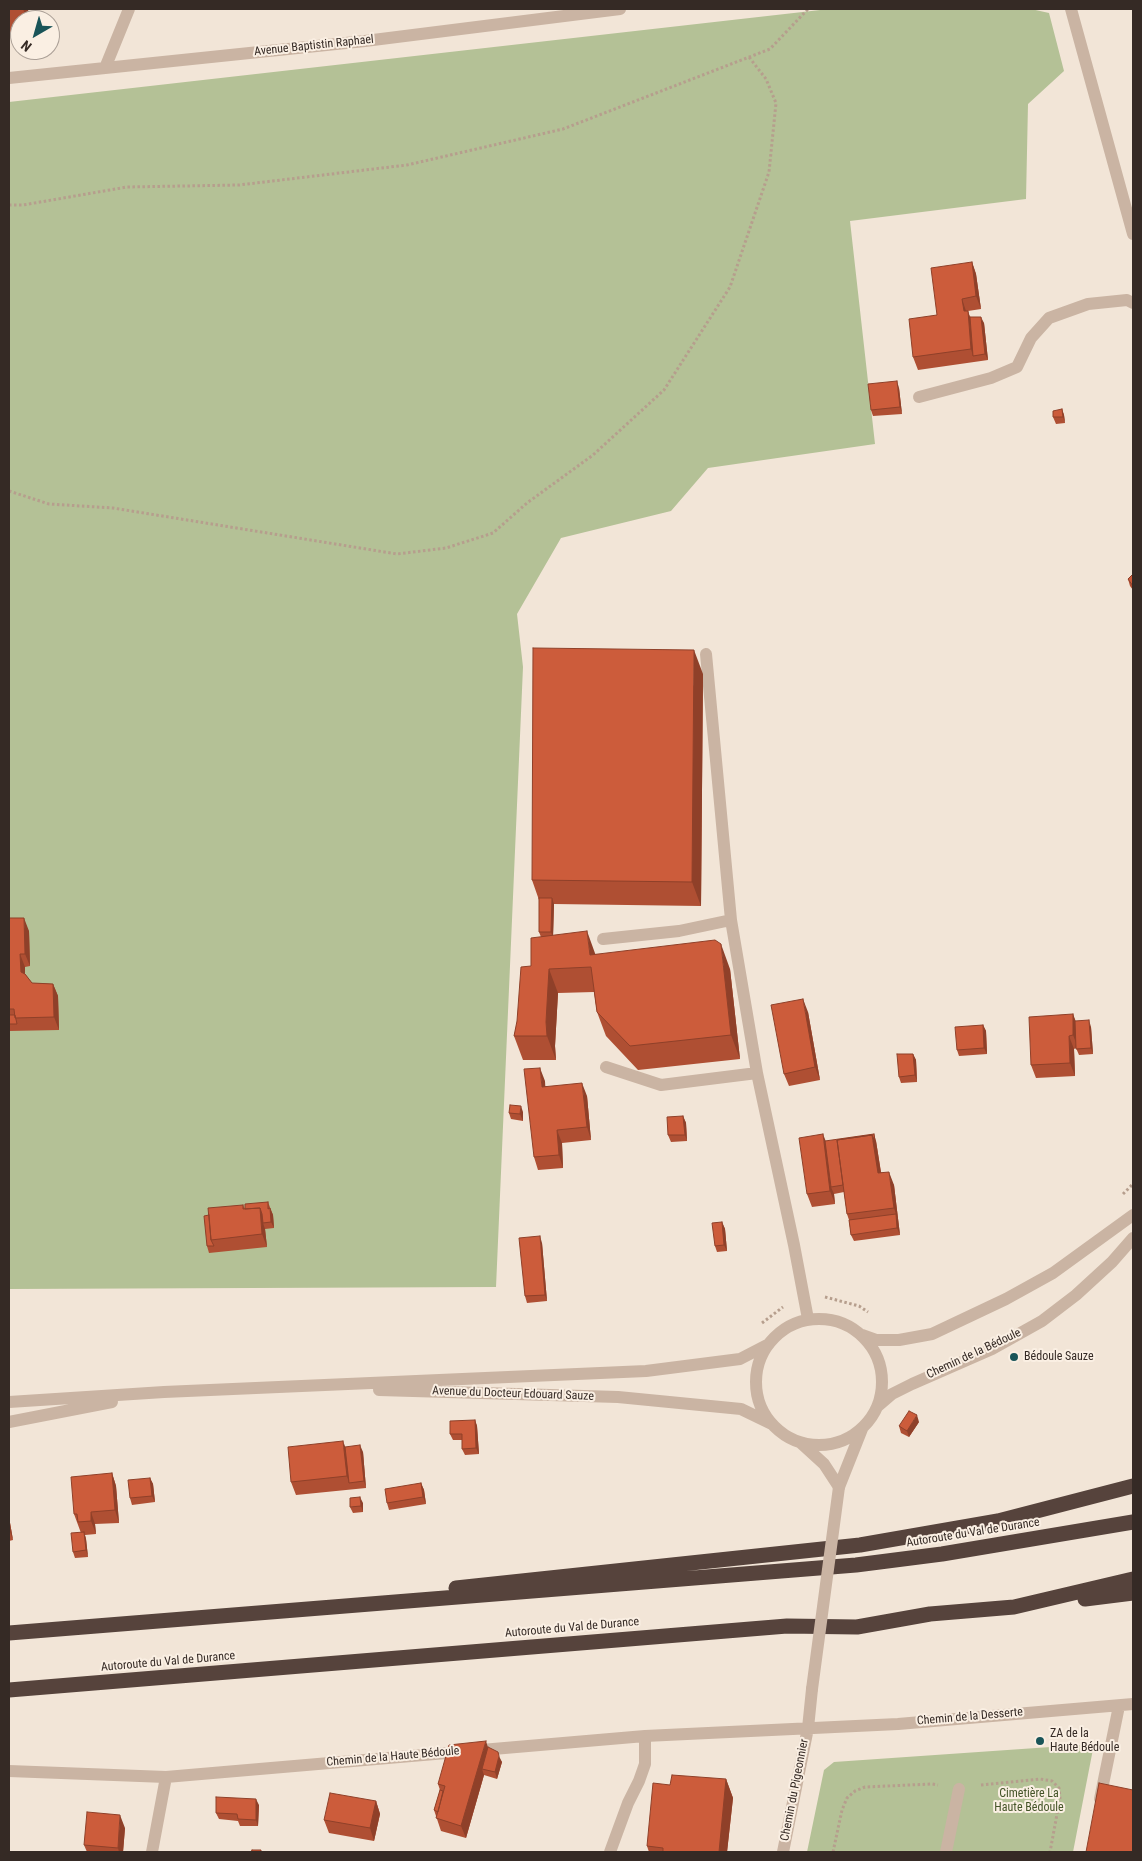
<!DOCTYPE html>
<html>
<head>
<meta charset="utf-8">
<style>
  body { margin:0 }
  #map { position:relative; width:1142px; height:1861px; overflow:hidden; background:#f2e5d7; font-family:"Roboto Condensed",sans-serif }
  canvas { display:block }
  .frame { position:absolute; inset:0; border:10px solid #352a25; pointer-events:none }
  .north { position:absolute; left:10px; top:10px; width:50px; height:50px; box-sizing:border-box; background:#faefe3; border:1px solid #aba097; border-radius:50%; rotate:218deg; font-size:14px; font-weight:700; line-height:20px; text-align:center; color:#352a25 }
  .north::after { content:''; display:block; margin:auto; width:18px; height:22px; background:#195458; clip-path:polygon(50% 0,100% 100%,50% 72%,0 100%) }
</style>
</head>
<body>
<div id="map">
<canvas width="1142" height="1861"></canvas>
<div class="frame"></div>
<div class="north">N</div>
</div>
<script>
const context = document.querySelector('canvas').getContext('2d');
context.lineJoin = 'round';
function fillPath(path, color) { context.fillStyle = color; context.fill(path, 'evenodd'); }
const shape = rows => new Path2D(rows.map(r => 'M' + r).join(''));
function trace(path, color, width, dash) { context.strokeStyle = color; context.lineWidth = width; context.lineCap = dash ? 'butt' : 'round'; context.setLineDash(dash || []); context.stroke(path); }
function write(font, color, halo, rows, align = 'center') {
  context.font = font + ' "Roboto Condensed",sans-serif'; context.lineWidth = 4; context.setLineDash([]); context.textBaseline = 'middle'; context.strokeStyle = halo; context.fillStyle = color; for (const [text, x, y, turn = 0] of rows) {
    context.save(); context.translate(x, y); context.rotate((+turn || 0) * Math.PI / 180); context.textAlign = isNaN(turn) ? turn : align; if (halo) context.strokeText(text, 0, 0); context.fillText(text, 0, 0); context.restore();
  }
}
fillPath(shape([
  [829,9,1031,9,1049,13,1064,71,1028,104,1026,199,850,221,875,444,708,468,671,511,561,538,517,614,523,667,496,1287,9,1289,9,102],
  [1094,1744,1073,1852,807,1852,824,1770,834,1762]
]), '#b4c196');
trace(shape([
  [9,205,23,205,127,187,239,185,407,165,563,129,770,49,808,9],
  [9,491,49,504,113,508,397,554,446,548,493,533,527,503,593,455,664,390,730,287,769,172,776,103,766,79,749,57],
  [1123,1194,1133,1184],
  [825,1297,859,1306,868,1312],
  [762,1323,783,1307],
  [981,1785,1040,1779,1052,1781,1059,1788,1060,1798,1050,1852],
  [833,1852,842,1810,847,1798,855,1791,865,1787,932,1784,938,1785]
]), '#b69e8d', 3, [2.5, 2.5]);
trace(shape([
  [1071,9,1133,234],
  [105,68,129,9],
  [9,78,365,41,620,9],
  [919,397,991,378,1017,367,1031,338,1049,318,1088,304,1127,300,1133,303],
  [706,654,731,920,757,1073,794,1245,808,1319],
  [603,939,679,931,731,920],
  [606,1067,661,1085,757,1073],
  '756 1382a63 63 0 1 1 126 0a63 63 0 1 1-126 0Z',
  [862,1335,876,1340,899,1340,932,1334,1006,1299,1053,1273,1133,1215],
  [379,1390,618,1397,741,1409,772,1424],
  [9,1402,164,1392,646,1371,740,1359,767,1345],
  [878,1406,892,1394,912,1384,992,1349,1042,1321,1076,1295,1112,1262,1133,1238],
  [9,1422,112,1402],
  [801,1443,824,1464,839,1487],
  [839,1487,862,1429],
  [9,1771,166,1777,645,1736,898,1724,1133,1704],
  [1100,1799,1119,1706],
  [152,1852,166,1777],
  [610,1852,628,1803,639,1781,645,1764,645,1736],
  [783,1852,808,1728,812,1689],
  [946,1852,959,1789]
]), '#cab4a3', 12);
trace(shape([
  [456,1588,860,1545,998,1521,1133,1486],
  [1085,1599,1133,1593],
  [9,1633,856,1565,942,1554,1133,1522],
  [9,1690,787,1626,857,1627,930,1614,1014,1607,1133,1579]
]), '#56433c', 15);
trace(shape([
  [812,1689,839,1487]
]), '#cab4a3', 12);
fillPath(shape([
  [9,9,28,9,29,20,20,20,20,32,9,33],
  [972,262,976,274,981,309,968,311,970,317,984,323,988,360,918,370,913,357,937,315],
  [899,388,902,414,873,416,871,410],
  [1062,409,1064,415,1065,423,1056,424,1053,417],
  [1133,574,1133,590,1130,586,1128,579],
  [703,674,701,906,554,904,553,936,595,954,730,969,740,1059,638,1070,606,1036,597,1012,594,992,558,993,555,1046,556,1060,523,1060,514,1036,531,966,541,937,539,932,539,900,532,880],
  [9,918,29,931,30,966,25,967,25,974,32,983,53,984,58,996,59,1030,9,1031],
  [808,1012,820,1080,789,1086,784,1074],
  [1073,1014,1075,1021,1091,1027,1093,1054,1079,1055,1076,1048,1074,1049,1075,1076,1036,1078,1031,1065],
  [983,1025,986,1031,987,1054,959,1056,957,1050],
  [913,1054,916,1060,917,1082,901,1083,899,1077],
  [545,1081,545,1086,587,1096,591,1140,562,1143,563,1168,538,1170,534,1157],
  [523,1112,523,1121,511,1119,509,1113],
  [683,1116,686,1123,687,1141,671,1142,668,1135],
  [825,1141,876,1141,881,1172,894,1185,900,1235,854,1241,851,1235,849,1220,847,1214,844,1192,834,1194,835,1204,812,1207,807,1194],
  [268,1202,273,1215,274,1228,265,1229,267,1247,209,1253,207,1246,209,1215,243,1205,245,1209],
  [722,1222,725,1229,727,1251,717,1252,715,1246],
  [542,1243,547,1301,527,1303,525,1296],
  [475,1420,477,1426,479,1454,465,1455,462,1449,462,1440,453,1440,450,1434],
  [919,1422,909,1437,901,1433,899,1426],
  [345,1447,363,1452,366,1488,296,1495,291,1482],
  [112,1473,116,1486,119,1523,95,1524,96,1534,85,1535,86,1539,88,1557,75,1558,73,1552,81,1533,74,1514],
  [150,1478,153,1484,155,1502,132,1505,130,1498],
  [421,1483,424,1490,426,1504,389,1510,387,1503],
  [363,1503,363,1512,353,1513,350,1507],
  [9,1517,13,1540,9,1541],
  [488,1748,502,1762,497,1779,484,1775,466,1838,441,1831,434,1810,440,1790,438,1784],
  [726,1779,733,1798,727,1852,649,1852,647,1846,670,1785],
  [376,1801,380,1814,374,1841,329,1833,324,1820],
  [259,1805,258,1826,240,1826,238,1821,219,1819,216,1813],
  [125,1828,123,1852,87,1852,84,1845]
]), '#af4f33');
fillPath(shape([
  [23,9,28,9,29,20,27,20],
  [972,262,976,274,981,309,976,296],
  [962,299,966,311,964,311],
  [968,311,972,324,973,356,971,349],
  [981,317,984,323,988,360,985,354],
  [897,381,899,388,902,414,900,407],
  [1062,409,1064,415,1065,423,1063,417],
  [694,650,703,674,701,906,692,882],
  [552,898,554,904,553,938,551,932],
  [24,918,29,931,30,966,25,954],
  [587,931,596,956,590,955],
  [721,944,730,969,740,1059,731,1035],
  [20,954,25,967,25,985,21,972],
  [549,969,558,993,555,1046,556,1060,547,1036,546,1022],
  [53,984,58,996,59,1030,54,1017],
  [803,999,808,1012,820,1080,815,1067],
  [1073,1014,1078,1027,1078,1048,1073,1035],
  [1089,1020,1091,1027,1093,1054,1091,1048],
  [983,1025,986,1031,987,1054,984,1048],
  [1069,1036,1074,1049,1075,1076,1070,1063],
  [913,1054,916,1060,917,1082,915,1075],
  [540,1068,545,1081,546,1099,542,1087],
  [582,1083,587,1096,591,1140,587,1127],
  [521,1106,523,1112,523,1121,520,1114],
  [683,1116,686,1123,687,1141,685,1135],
  [557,1130,562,1143,563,1168,559,1155],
  [823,1134,828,1147,831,1187,834,1194,835,1204,830,1191],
  [874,1134,876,1141,883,1186,878,1173,872,1135],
  [889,1172,894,1185,900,1235,897,1228,896,1214,894,1208],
  [260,1208,265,1222,263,1223,265,1229,267,1247,262,1234],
  [270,1208,273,1215,274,1228,271,1222],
  [722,1222,725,1229,727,1251,724,1245],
  [540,1236,542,1243,547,1301,545,1295],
  [917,1415,919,1422,909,1437,907,1431],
  [475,1420,477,1426,479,1454,476,1448],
  [343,1441,348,1454,349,1483,347,1476],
  [360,1445,363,1452,366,1488,364,1481],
  [112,1473,116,1486,119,1523,115,1510],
  [150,1478,153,1484,155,1502,152,1496],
  [421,1483,424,1490,426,1504,423,1497],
  [360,1497,363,1503,363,1512,361,1506],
  [91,1512,95,1524,96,1534,91,1521],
  [9,1517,13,1540,9,1529],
  [84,1532,86,1539,88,1557,86,1550],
  [486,1741,490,1754,482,1769,484,1775,466,1838,461,1826],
  [499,1756,502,1762,497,1779,495,1772],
  [726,1779,733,1798,727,1852,719,1852],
  [256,1799,259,1805,258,1826,256,1820],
  [376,1801,380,1814,374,1841,370,1828],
  [120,1815,125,1828,123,1852,119,1852,118,1848]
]), '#8f4029');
const building = shape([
  [972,262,976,296,962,299,964,311,968,311,971,349,913,357,909,319,937,315,931,268,972,262],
  [970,317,981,317,985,354,973,356,970,317],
  [897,381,900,407,871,410,868,384,897,381],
  [1062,409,1063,417,1053,417,1053,411,1062,409],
  [1133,574,1133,586,1128,579,1133,574],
  [533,648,694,650,692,882,532,880,533,648],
  [539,898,552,898,551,932,539,932,539,898],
  [9,918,24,918,25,954,20,954,21,972,25,974,32,983,53,984,54,1017,15,1018,14,1009,9,1009,9,918],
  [587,931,590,955,715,940,721,944,731,1035,630,1046,597,1012,591,967,549,969,546,1022,547,1036,514,1036,517,1021,521,967,531,966,531,938,587,931],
  [803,999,815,1067,784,1074,771,1005,803,999],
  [1073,1014,1073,1035,1069,1036,1070,1063,1031,1065,1029,1017,1073,1014],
  [9,1015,15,1015,17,1024,9,1024,9,1015],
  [1089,1020,1091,1048,1076,1049,1075,1021,1089,1020],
  [983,1025,984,1048,957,1050,955,1027,983,1025],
  [897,1054,913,1054,915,1075,899,1077,897,1054],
  [540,1068,542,1087,582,1083,587,1127,557,1130,559,1155,534,1157,524,1069,540,1068],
  [510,1105,521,1106,520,1114,509,1113,510,1105],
  [683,1116,685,1135,668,1135,667,1117,683,1116],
  [823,1134,830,1191,807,1194,799,1138,823,1134],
  [874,1134,875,1141,872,1135,837,1140,843,1185,831,1187,825,1141,874,1134],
  [872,1135,878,1173,889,1172,894,1208,847,1214,837,1140,872,1135],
  [268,1202,268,1209,270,1208,271,1222,263,1223,262,1214,260,1208,245,1209,245,1204,268,1202],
  [243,1205,243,1209,260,1208,262,1234,211,1240,208,1208,243,1205],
  [896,1214,897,1228,851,1235,849,1220,896,1214],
  [209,1215,211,1240,214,1246,207,1246,204,1216,209,1215],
  [722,1222,724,1245,715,1246,712,1223,722,1222],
  [540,1236,545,1295,525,1296,519,1238,540,1236],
  [909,1411,917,1415,907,1431,899,1426,909,1411],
  [475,1420,476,1448,462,1449,462,1434,450,1434,450,1421,475,1420],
  [343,1441,347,1476,291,1482,288,1447,343,1441],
  [360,1445,364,1481,349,1483,345,1447,360,1445],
  [112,1473,115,1510,91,1512,91,1521,78,1522,77,1514,74,1514,71,1477,112,1473],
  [150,1478,152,1496,130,1498,128,1480,150,1478],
  [421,1483,423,1497,387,1503,385,1489,421,1483],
  [360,1497,361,1506,350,1507,350,1498,360,1497],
  [84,1532,86,1550,73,1552,71,1533,84,1532],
  [486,1741,461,1826,436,1818,445,1786,438,1784,449,1745,486,1741],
  [488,1747,498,1752,499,1756,495,1772,482,1769,488,1747],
  [672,1775,726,1779,719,1852,663,1852,663,1848,647,1846,653,1783,670,1785,672,1775],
  [1099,1783,1133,1790,1133,1852,1086,1852,1099,1783],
  [440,1790,443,1791,438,1812,434,1810,440,1790],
  [330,1793,376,1801,370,1828,324,1820,330,1793],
  [216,1797,256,1799,256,1820,238,1819,237,1814,216,1813,216,1797],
  [87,1812,120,1815,118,1848,84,1845,87,1812],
  [252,1850,261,1850,261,1852,251,1852,252,1850]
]);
fillPath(building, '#cc5c3b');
trace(building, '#8f4029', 1);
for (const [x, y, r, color] of [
  [1014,1357,5,"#195458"],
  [1040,1741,5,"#195458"]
]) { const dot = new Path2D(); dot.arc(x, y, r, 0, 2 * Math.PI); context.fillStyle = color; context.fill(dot); trace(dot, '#faefe3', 2); }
write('12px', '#352a25', '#faefe3', [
  ["Avenue Baptistin Raphael",314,46,-6],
  ["Chemin de la Bédoule",974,1354,-25],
  ["Avenue du Docteur Edouard Sauze",513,1394,2],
  ["Autoroute du Val de Durance",973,1533,-9],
  ["Autoroute du Val de Durance",572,1628,-5],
  ["Autoroute du Val de Durance",168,1662,-5],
  ["Chemin de la Desserte",970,1717,-5],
  ["Chemin de la Haute Bédoule",393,1757,-5],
  ["Chemin du Pigeonnier",795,1790,-79]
]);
write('12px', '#352a25', '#faefe3', [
  ["Bédoule Sauze",1024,1357],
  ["ZA de la",1050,1734],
  ["Haute Bédoule",1050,1748]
], 'left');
write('12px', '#445428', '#faefe3', [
  ["Cimetière La",1029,1794],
  ["Haute Bédoule",1029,1808]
]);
</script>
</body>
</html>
